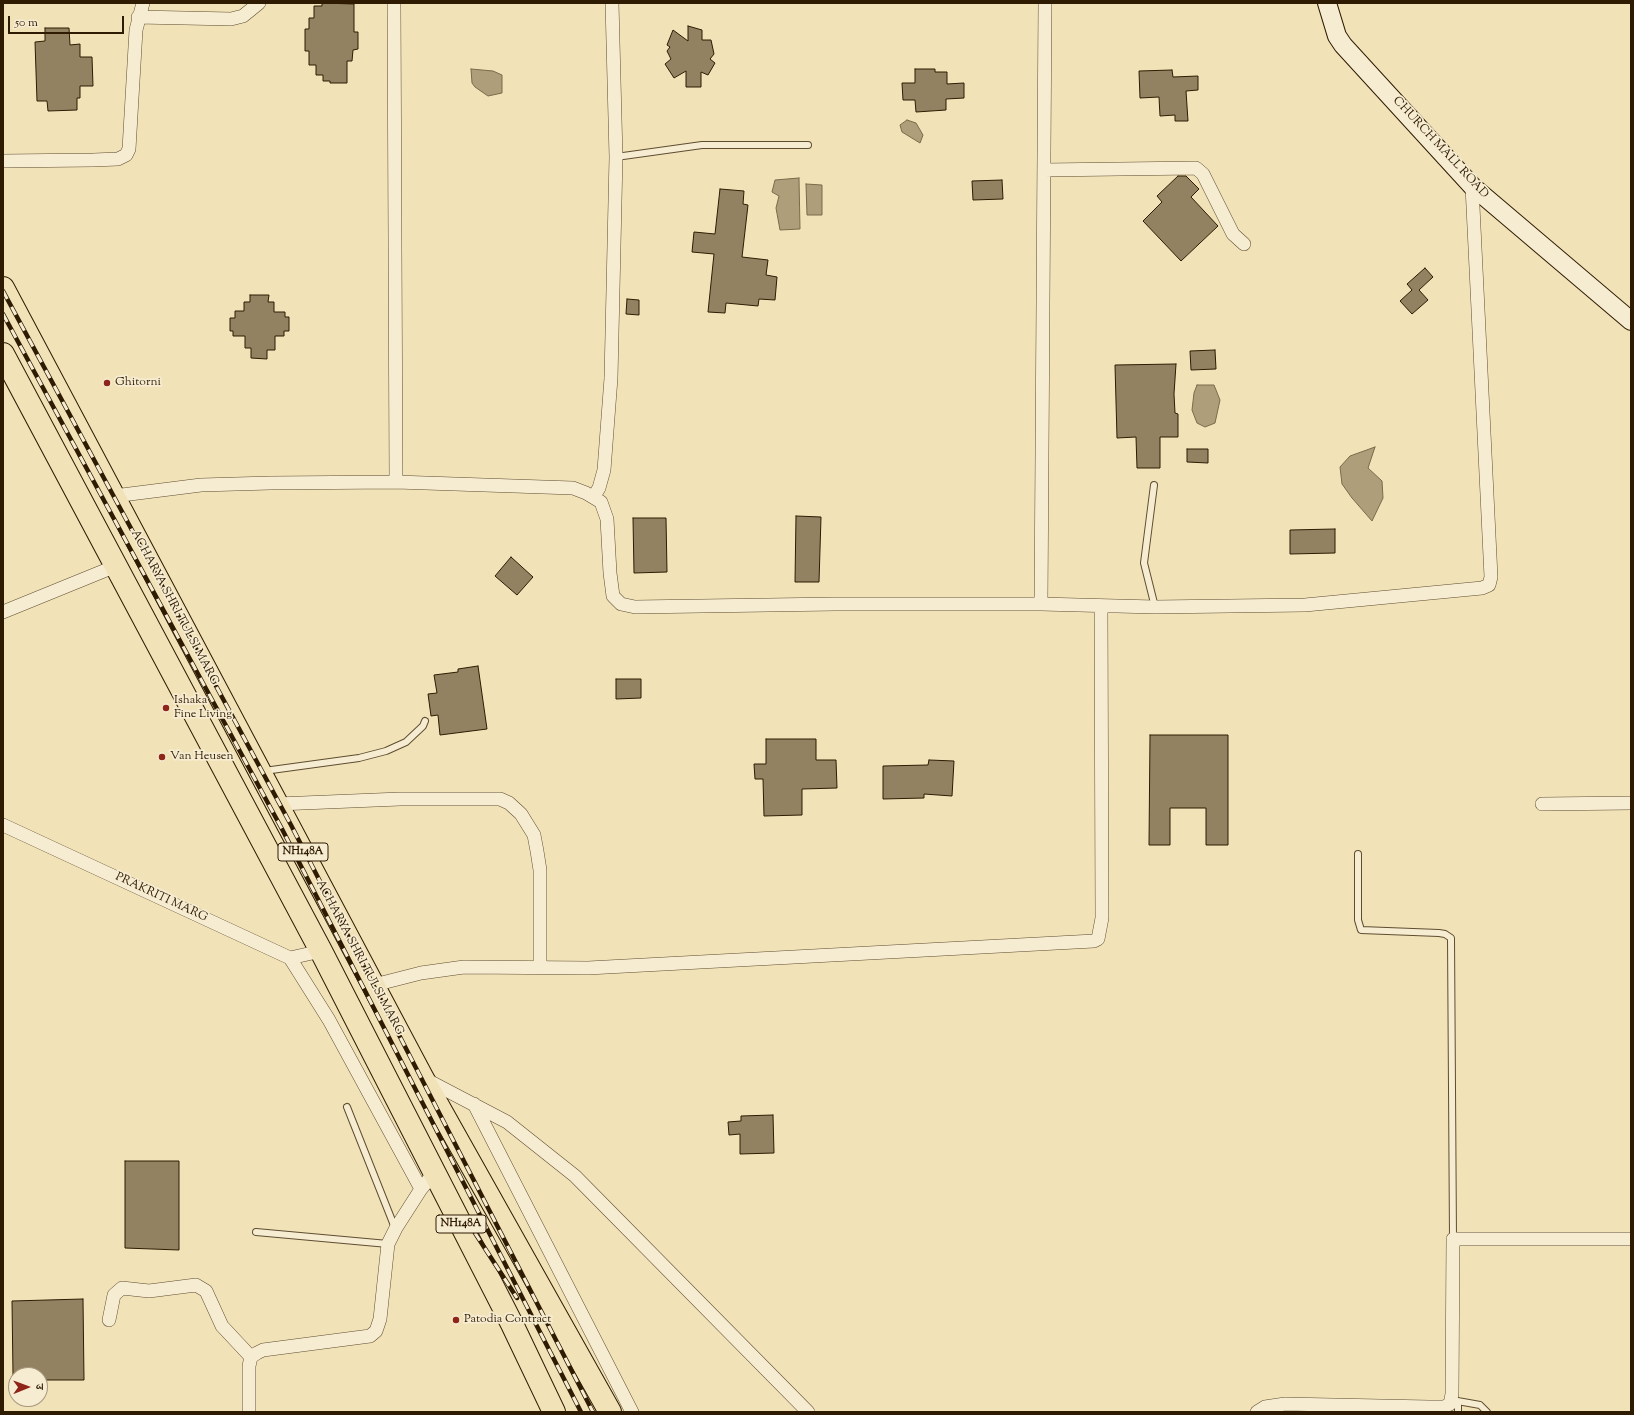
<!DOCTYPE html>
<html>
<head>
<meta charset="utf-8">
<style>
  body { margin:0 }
  #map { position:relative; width:1634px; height:1415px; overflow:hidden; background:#f1e2b8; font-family:"Sorts Mill Goudy","Noto Serif Devanagari",serif }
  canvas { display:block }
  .frame { position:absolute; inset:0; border:4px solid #2e1b02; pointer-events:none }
  .north { position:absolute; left:8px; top:1367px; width:40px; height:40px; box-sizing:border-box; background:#f6ecd1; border:1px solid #a6987e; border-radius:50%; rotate:89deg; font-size:11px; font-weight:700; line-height:16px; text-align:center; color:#2e1b02 }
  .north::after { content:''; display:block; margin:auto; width:14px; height:18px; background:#8f2418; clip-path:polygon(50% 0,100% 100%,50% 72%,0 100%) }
  .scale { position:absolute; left:8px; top:16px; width:116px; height:18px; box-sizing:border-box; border:2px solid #2e1b02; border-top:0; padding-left:5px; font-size:12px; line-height:14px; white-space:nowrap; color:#2e1b02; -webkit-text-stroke:3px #f6ecd1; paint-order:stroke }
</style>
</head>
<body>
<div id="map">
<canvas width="1634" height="1415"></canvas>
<div class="frame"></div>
<div class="north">उ</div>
<div class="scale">50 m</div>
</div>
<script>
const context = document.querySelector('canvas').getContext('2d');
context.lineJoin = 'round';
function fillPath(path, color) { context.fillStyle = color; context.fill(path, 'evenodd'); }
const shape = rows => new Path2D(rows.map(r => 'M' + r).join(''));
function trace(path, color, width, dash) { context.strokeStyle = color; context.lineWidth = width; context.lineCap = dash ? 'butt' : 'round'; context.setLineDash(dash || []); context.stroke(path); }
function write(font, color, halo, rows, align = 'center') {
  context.font = font + ' "Sorts Mill Goudy",serif'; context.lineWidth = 3.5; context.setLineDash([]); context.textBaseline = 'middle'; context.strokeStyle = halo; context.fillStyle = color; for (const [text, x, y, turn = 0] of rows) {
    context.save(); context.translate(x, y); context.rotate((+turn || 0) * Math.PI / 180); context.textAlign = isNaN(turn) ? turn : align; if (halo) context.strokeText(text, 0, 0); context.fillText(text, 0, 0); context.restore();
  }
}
const water = shape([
  [471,69,493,71,502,75,502,93,488,96,475,87,472,83,471,69],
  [907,120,916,123,923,135,920,143,902,132,900,125,907,120],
  [799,178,800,229,780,230,776,208,779,196,772,192,775,180,799,178],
  [806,184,822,185,822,215,807,215,806,184],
  [1197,385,1214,385,1220,400,1215,423,1205,427,1197,423,1192,410,1194,393,1197,385],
  [1375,447,1368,468,1382,481,1383,498,1372,521,1352,498,1342,484,1340,467,1350,456,1375,447]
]);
fillPath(water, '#af9e7a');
trace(water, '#7b6a4a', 1);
const building = shape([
  [322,3,354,4,354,32,358,32,358,49,353,50,352,61,347,61,347,83,330,83,330,81,323,81,323,75,316,75,316,65,309,65,309,51,305,51,305,29,309,29,309,18,314,18,314,6,322,6,322,3],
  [688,26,702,30,702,40,711,40,714,54,710,59,715,63,708,75,701,72,701,87,686,87,686,71,674,78,665,64,671,59,667,51,670,47,667,45,673,30,688,41,688,26],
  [45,28,69,28,70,45,80,44,80,57,92,57,93,86,80,86,80,98,77,98,77,110,48,111,47,101,37,101,35,42,45,41,45,28],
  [915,69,935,69,935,72,947,72,947,84,964,83,964,98,946,99,946,110,916,112,915,100,903,100,902,83,915,83,915,69],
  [1172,70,1173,77,1198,76,1198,90,1186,91,1188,121,1175,121,1175,115,1160,116,1159,97,1140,98,1139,71,1172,70],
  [1178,176,1186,176,1199,189,1191,197,1218,226,1181,261,1143,221,1162,202,1157,196,1178,176],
  [1002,180,1003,199,973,200,972,181,1002,180],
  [720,189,744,191,743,204,748,205,742,257,768,260,766,275,777,277,775,300,759,299,758,306,726,303,725,313,708,312,714,254,692,252,694,232,715,234,720,189],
  [1425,268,1433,277,1419,290,1428,300,1412,314,1400,301,1412,290,1407,284,1425,268],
  [250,295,269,295,268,302,274,302,274,312,285,312,285,317,289,317,289,331,284,331,284,336,275,336,275,350,267,350,267,359,251,358,251,348,245,348,245,336,233,336,233,331,230,331,230,318,235,318,235,311,244,311,244,302,250,302,250,295],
  [627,299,639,300,639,315,626,314,627,299],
  [1215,350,1216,369,1191,370,1190,351,1215,350],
  [1176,364,1174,394,1175,413,1178,414,1178,437,1160,437,1160,468,1137,468,1136,437,1117,438,1115,365,1176,364],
  [1187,449,1208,449,1208,463,1187,462,1187,449],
  [796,516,821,517,819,582,795,582,796,516],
  [633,518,666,518,667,572,634,573,633,518],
  [1335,529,1335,553,1290,554,1290,530,1335,529],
  [511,557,533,577,517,595,495,576,511,557],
  [478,666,487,729,440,735,438,715,431,716,428,694,437,693,434,675,458,672,458,669,478,666],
  [616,679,641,679,641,698,616,699,616,679],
  [1150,735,1228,735,1228,845,1206,845,1206,808,1170,808,1170,845,1149,845,1150,735],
  [766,739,816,739,816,760,836,760,837,788,802,789,802,815,764,816,763,779,755,779,754,764,766,764,766,739],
  [929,760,954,761,952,796,924,794,924,798,883,799,883,766,928,765,929,760],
  [773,1115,774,1153,740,1154,740,1134,729,1135,728,1122,741,1121,741,1116,773,1115],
  [125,1161,179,1161,179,1250,125,1248,125,1161],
  [83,1299,84,1380,40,1380,40,1375,13,1375,12,1301,83,1299]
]);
fillPath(building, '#938261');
trace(building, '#2e1b02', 1);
const lane = shape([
  [616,157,702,145,808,145],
  [1154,485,1144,563,1155,607],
  [264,771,359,758,386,751,406,742,423,726,425,721],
  [1358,854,1358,920,1361,930,1439,933,1445,934,1451,938,1453,1239],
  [347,1107,395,1228],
  [256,1232,388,1244],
  [1452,1400,1480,1405,1487,1412],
  [1458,1412,1458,1401]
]);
const street = shape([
  [394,3,396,482],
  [138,17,231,19,243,16,259,3],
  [3,161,93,160,118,159,126,155,129,149,136,30,143,3],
  [1044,170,1196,168,1203,174,1233,234,1244,244],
  [114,496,201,485,270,483,396,482,573,488,586,493,601,502,607,519,610,573,613,596,621,604,635,607,835,604,1041,604,1155,607,1305,605,1482,588,1489,585,1491,577,1472,186],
  [594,496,599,488,604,470,611,378,616,157,612,3],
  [1041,604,1045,3],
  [3,612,116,566],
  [278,804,400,799,500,799,509,803,521,814,534,835,537,851,540,870,540,968],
  [1542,804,1631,803],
  [3,825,290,958,321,951],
  [290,958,329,1020,421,1189],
  [374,985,421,973,464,967,588,968,1094,941,1098,939,1102,918,1101,606],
  [425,1079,507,1122,575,1176,808,1412],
  [474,1104,632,1412],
  [109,1320,114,1295,122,1288,149,1291,196,1285,206,1291,222,1326,251,1357],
  [249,1412,249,1366,251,1357,257,1353,263,1350,370,1336,376,1331,380,1319,388,1244,396,1228,421,1189,435,1172],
  [1257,1412,1265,1407,1285,1404,1429,1407,1444,1407,1450,1404,1452,1394,1453,1239,1631,1239]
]);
const secondary = shape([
  [1327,3,1337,36,1343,45,1472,186,1631,321]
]);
const highway = shape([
  [3,288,423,1079,610,1412],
  [3,354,321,951,512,1324,554,1412]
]);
trace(lane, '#5f4d30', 8);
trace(street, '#5f4d30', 14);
trace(secondary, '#2e1b02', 20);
trace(highway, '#2e1b02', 24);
trace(lane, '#f6ecd1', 6);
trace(street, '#f6ecd1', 13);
trace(secondary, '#f6ecd1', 18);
trace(highway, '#f1e2b8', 22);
const rail = shape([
  [3,291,291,825,593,1412],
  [3,314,282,829,581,1412],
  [475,1233,517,1298]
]);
trace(rail, '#2e1b02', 4.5);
trace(rail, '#f6ecd1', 3, [9]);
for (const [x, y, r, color] of [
  [107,383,4,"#8f2418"],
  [166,708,4,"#8f2418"],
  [162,757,4,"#8f2418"],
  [456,1320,4,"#8f2418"]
]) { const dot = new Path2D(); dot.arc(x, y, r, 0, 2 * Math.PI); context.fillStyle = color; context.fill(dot); trace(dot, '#f6ecd1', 1.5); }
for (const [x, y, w] of [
  [303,852,50],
  [461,1224,50]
]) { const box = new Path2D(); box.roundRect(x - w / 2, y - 9, w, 18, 3); context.fillStyle = '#f6ecd1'; context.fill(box); trace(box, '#2e1b02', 1); }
write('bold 11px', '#2e1b02', null, [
  ["NH148A",303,852],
  ["NH148A",461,1224]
]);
write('12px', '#2e1b02', '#f6ecd1', [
  ["CHURCH MALL ROAD",1440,148,47],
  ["ACHARYA SHRI TULSI MARG",174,608,62],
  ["PRAKRITI MARG",161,898,25],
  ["ACHARYA SHRI TULSI MARG",359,958,62]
]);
write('12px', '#2e1b02', '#f6ecd1', [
  ["Ghitorni",115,383],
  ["Ishaka",174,701],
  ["Fine Living",174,715],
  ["Van Heusen",170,757],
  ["Patodia Contract",464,1320]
], 'left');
</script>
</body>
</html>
